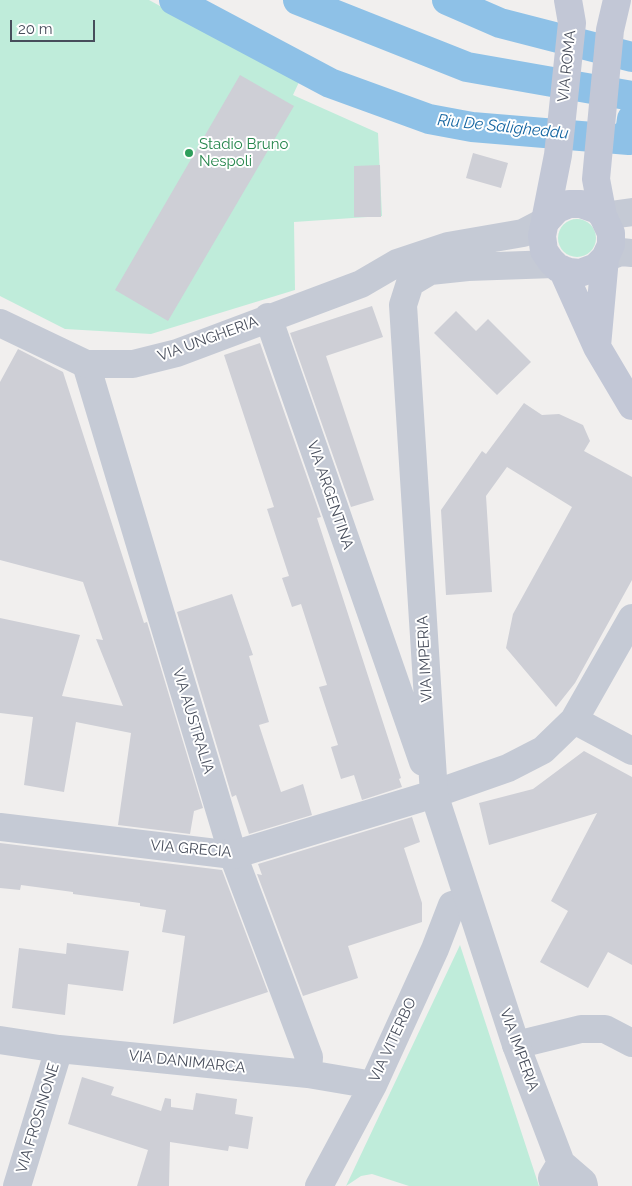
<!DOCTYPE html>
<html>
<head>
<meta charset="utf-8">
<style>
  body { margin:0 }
  #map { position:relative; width:632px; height:1186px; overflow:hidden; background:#f1efee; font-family:Raleway,sans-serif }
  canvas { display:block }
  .scale { position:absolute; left:10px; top:20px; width:85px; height:22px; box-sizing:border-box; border:2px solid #474d5b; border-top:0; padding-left:6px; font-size:15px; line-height:18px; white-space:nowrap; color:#474d5b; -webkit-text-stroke:4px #fff; paint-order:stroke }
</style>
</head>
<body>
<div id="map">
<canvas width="632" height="1186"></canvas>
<div class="scale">20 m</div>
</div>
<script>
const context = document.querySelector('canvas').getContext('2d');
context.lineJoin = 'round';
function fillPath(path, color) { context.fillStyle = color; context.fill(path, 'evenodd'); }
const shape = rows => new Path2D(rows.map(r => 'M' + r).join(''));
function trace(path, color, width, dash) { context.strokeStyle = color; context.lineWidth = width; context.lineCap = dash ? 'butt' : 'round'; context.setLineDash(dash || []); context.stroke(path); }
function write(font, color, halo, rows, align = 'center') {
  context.font = font + ' Raleway,sans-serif'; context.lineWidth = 4; context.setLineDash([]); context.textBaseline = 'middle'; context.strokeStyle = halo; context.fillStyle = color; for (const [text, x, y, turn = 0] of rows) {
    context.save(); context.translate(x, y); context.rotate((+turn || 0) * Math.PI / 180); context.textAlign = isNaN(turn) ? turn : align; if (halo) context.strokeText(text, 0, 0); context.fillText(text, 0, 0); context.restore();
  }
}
fillPath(shape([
  [0,0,149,0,299,82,293,95,378,133,382,216,294,222,295,290,151,334,65,329,0,296],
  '558 238a19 19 0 1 1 38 0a19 19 0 1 1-38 0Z',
  [460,945,539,1186,409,1186,372,1174,361,1176,346,1186]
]), '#bfecda');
trace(shape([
  [174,0,330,83,429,119,472,127,629,140,632,119],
  [298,0,467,67,632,96],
  [447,0,500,23,632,57]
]), '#8ec1e7', 30);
fillPath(shape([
  [240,75,294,106,168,321,115,290],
  [473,153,508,163,501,188,466,178],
  [380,165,381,217,354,217,354,166],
  [372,306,383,337,326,356,374,500,351,507,290,333],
  [456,311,476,331,488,319,531,362,497,395,434,333],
  [260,343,321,517,317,518,401,778,399,779,402,787,362,800,354,775,341,779,331,747,338,745,319,687,327,685,301,604,292,607,282,578,289,576,267,509,274,507,224,355],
  [18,349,63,372,144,623,147,622,203,808,194,811,190,834,118,825,131,733,76,722,64,792,24,785,33,717,0,713,0,618,80,635,62,696,123,706,96,639,103,640,83,582,0,560,0,382],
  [524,403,542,415,559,414,583,425,590,441,584,451,632,477,632,580,575,683,556,707,506,648,513,614,572,507,507,467,486,496,492,592,446,595,441,510,482,451,486,454],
  [232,594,253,655,249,656,269,722,259,725,281,792,303,784,312,815,249,834,236,795,232,797,177,612],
  [584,751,632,777,632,965,608,952,588,988,540,962,568,911,551,901,597,813,489,845,479,803,533,789],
  [412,817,420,842,404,848,422,903,422,922,348,946,358,978,303,996,257,874,262,875,258,864],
  [0,843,222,870,268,992,173,1024,185,936,162,932,166,910,140,906,140,903,73,894,73,892,21,885,20,890,0,888],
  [67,943,129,951,123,991,68,984,65,1015,12,1008,19,948,66,954],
  [82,1077,114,1087,111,1095,161,1111,165,1098,171,1099,171,1107,193,1110,196,1093,237,1099,235,1114,253,1117,248,1149,229,1146,228,1151,170,1142,169,1186,137,1186,148,1150,68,1124]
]), '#cecfd6');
trace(shape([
  [603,216,632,212],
  [605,258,621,252,632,253],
  [86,364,233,855,309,1057,308,1074],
  [574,720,632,751],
  [434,794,508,768,543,750,574,720,632,618],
  [0,1040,59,1049,308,1074,373,1085],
  [516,1045,581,1029,605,1029,632,1043],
  [17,1186,59,1049],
  [319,1186,373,1085,435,949,452,905,468,900]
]), '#c5cad5', 28);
trace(shape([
  [554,264,468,267,430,271,410,283,403,305,434,794,516,1045,561,1163,583,1182,584,1186],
  [268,317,423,762],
  [0,323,86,364,133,364,177,353,361,284,397,263,448,246,523,233,546,221],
  [0,827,233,855,434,794],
  [554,1186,552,1178,561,1163]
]), '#c5cad5', 28);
trace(shape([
  [603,216,596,179,610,30,617,0],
  [546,221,557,209,569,204,581,204,598,210,603,216,611,233,611,245,605,258,596,267,580,273,569,272,558,268,551,261,544,251,542,236,558,155,572,23,568,0],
  [562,269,597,347,632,406],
  [597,346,605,258]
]), '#c2c7d6', 28);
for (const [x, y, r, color] of [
  [189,153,5,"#2e9e5b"]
]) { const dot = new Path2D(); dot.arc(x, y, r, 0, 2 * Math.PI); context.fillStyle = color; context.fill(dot); trace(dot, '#fff', 2); }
write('15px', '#474d5b', '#fff', [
  ["VIA ROMA",567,66,-84],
  ["VIA UNGHERIA",208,339,-20],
  ["VIA ARGENTINA",330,495,71],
  ["VIA IMPERIA",425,659,-93],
  ["VIA AUSTRALIA",193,721,73],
  ["VIA GRECIA",191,849,5],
  ["VIA VITERBO",393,1040,-65],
  ["VIA IMPERIA",519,1050,70],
  ["VIA DANIMARCA",187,1062,6],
  ["VIA FROSINONE",38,1118,-73]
]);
write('15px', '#27864d', '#fff', [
  ["Stadio Bruno",199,144],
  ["Nespoli",199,161]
], 'left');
write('italic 16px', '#1465a1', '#fff', [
  ["Riu De Saligheddu",503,127,6]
]);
</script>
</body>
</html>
